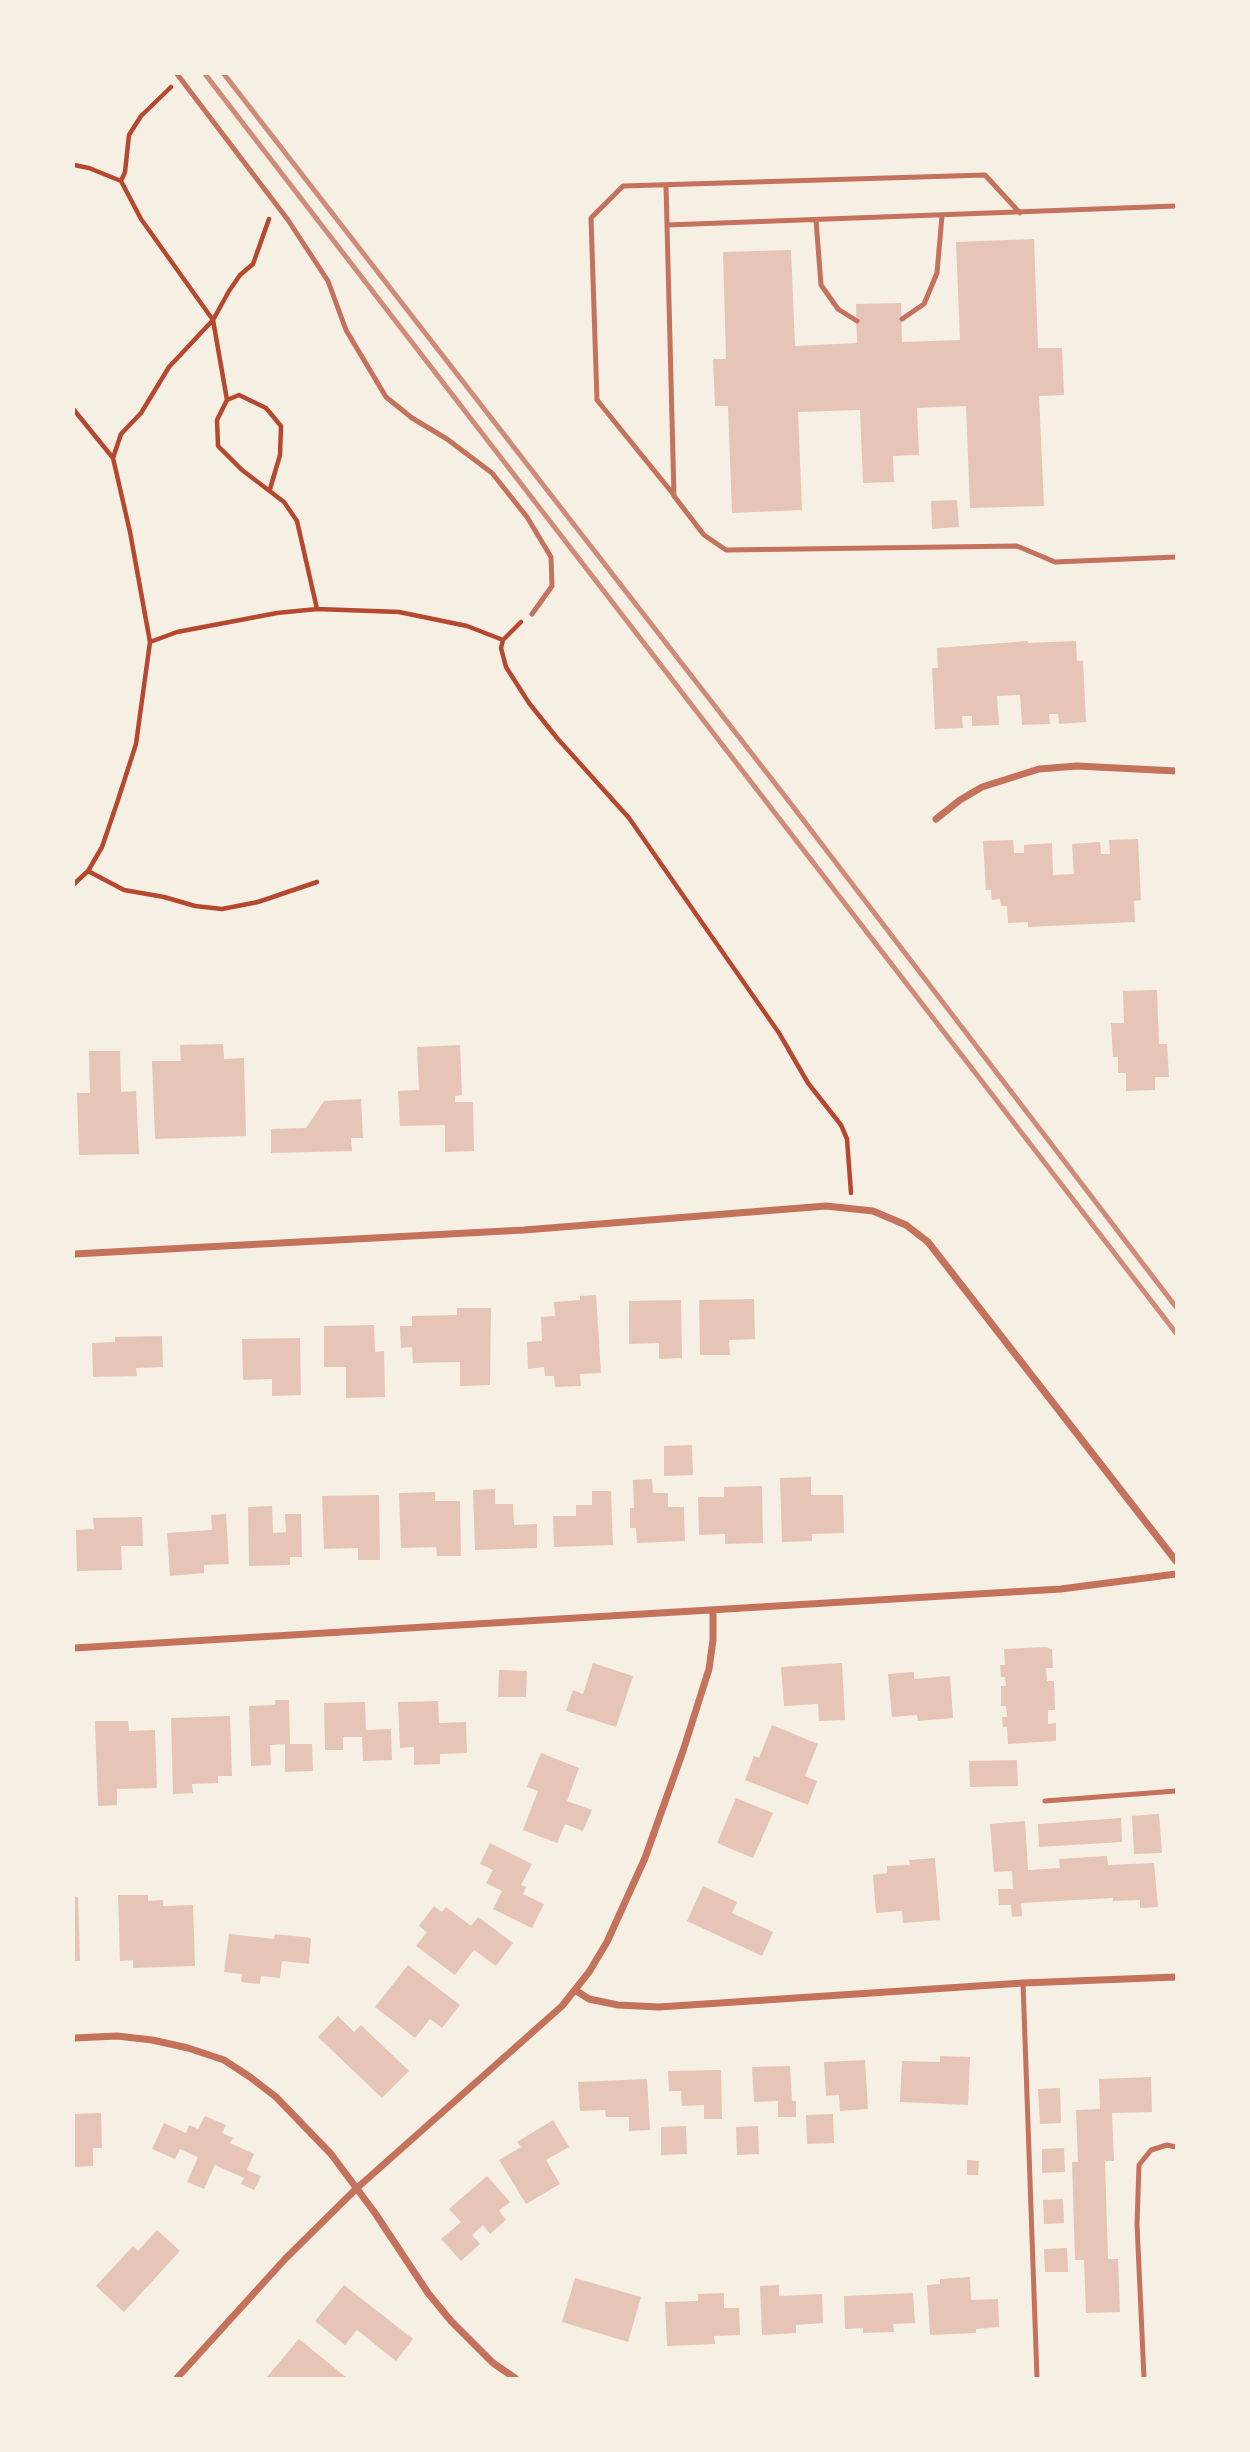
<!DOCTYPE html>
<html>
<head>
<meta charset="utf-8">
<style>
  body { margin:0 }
  #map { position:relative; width:1250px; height:2452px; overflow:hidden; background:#f6efe4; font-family:"Noto Sans",sans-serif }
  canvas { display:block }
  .frame { position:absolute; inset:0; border:75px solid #f6efe4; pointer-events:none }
</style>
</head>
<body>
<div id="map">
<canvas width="1250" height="2452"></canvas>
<div class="frame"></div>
</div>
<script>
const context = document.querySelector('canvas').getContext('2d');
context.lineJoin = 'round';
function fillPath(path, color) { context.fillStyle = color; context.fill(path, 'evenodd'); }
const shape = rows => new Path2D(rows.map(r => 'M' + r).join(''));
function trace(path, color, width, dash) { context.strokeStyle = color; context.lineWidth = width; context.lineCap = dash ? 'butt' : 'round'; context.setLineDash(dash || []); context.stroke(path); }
fillPath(shape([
  [1034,239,1038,348,1062,348,1064,395,1039,396,1044,506,970,508,966,406,917,408,919,455,893,456,894,482,863,483,860,410,798,412,802,510,732,513,728,406,715,406,713,359,726,359,723,252,791,250,795,346,857,343,856,304,901,303,902,342,960,340,956,242],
  [957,500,959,527,932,529,931,501],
  [1028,641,1028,643,1076,641,1077,661,1083,661,1086,722,1059,724,1058,714,1049,714,1050,724,1022,725,1020,695,997,696,999,725,972,726,972,716,962,716,963,728,935,729,932,668,938,668,937,648],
  [1138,839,1141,900,1134,901,1135,922,1028,927,1028,922,1008,923,1007,906,1001,906,1000,899,992,900,991,890,986,890,983,841,1013,840,1014,853,1024,853,1024,845,1052,843,1053,875,1074,874,1072,844,1100,842,1101,854,1110,854,1109,840],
  [1157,990,1159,1044,1167,1044,1169,1077,1155,1077,1155,1090,1126,1091,1126,1073,1118,1073,1118,1057,1113,1057,1111,1023,1124,1023,1123,991],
  [223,1044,224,1059,244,1058,246,1136,155,1139,152,1061,181,1061,180,1045],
  [460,1045,462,1095,455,1096,455,1102,473,1102,474,1151,445,1152,445,1125,400,1126,398,1091,419,1090,417,1047],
  [89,1051,120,1051,121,1092,136,1091,139,1154,79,1155,77,1093,90,1093],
  [361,1099,363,1138,351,1138,352,1151,271,1153,271,1129,306,1128,324,1101],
  [596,1295,601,1373,580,1374,581,1386,555,1387,554,1376,545,1376,544,1367,528,1369,527,1342,542,1341,541,1317,555,1316,554,1302,580,1300,580,1296],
  [754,1299,755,1339,729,1340,730,1355,700,1355,699,1300],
  [681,1300,682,1358,659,1359,659,1343,629,1344,629,1301],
  [457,1308,491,1308,490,1385,460,1386,460,1362,413,1363,412,1347,401,1348,400,1326,412,1326,412,1316,457,1315],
  [374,1325,375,1352,384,1351,385,1397,346,1398,346,1367,324,1367,324,1326],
  [162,1336,163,1367,136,1368,137,1376,93,1377,92,1343,115,1342,115,1337],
  [300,1338,301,1395,272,1396,272,1379,243,1380,242,1339],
  [692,1445,693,1475,664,1476,664,1446],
  [811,1477,811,1495,843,1495,844,1533,812,1534,812,1541,782,1542,780,1478],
  [652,1479,653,1493,668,1493,668,1507,684,1507,685,1541,637,1543,636,1528,630,1528,630,1508,634,1508,633,1480],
  [762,1486,763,1543,725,1544,725,1534,699,1535,698,1497,724,1497,724,1487],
  [495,1489,495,1504,513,1504,514,1525,537,1524,537,1548,475,1550,473,1490],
  [592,1491,611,1491,613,1545,554,1547,553,1516,576,1516,576,1505,592,1505],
  [435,1492,435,1501,460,1501,461,1556,437,1556,436,1547,401,1548,399,1493],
  [379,1495,380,1560,358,1560,358,1548,324,1549,322,1496],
  [272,1506,273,1533,286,1532,285,1514,301,1514,302,1557,290,1557,290,1565,249,1566,248,1507],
  [226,1514,229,1564,204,1565,204,1573,170,1576,167,1533,212,1530,211,1515],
  [142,1517,143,1546,121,1546,122,1570,77,1571,76,1530,94,1529,93,1518],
  [1046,1647,1052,1649,1053,1668,1046,1668,1047,1681,1054,1681,1055,1710,1048,1710,1048,1724,1056,1723,1056,1741,1008,1744,1007,1727,1003,1727,1002,1717,1007,1717,1006,1706,1001,1706,1001,1686,1006,1686,1005,1677,1001,1677,1000,1665,1005,1665,1004,1649],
  [593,1663,633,1676,616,1727,566,1711,573,1690,583,1694],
  [842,1663,845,1720,819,1721,818,1704,784,1706,781,1667],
  [499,1670,527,1671,526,1697,498,1697],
  [914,1672,914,1679,950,1676,953,1718,918,1721,917,1715,892,1717,888,1674],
  [275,1700,289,1700,290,1744,312,1744,313,1771,285,1772,285,1744,270,1745,271,1765,251,1766,249,1706,275,1705],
  [438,1701,439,1723,466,1722,467,1753,440,1754,440,1764,414,1765,414,1747,400,1748,398,1702],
  [365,1702,366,1730,391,1729,392,1760,363,1761,362,1737,343,1737,343,1750,325,1750,324,1703],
  [230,1716,232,1776,218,1776,218,1783,192,1784,193,1793,173,1794,171,1718],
  [95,1721,128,1721,129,1731,155,1730,157,1788,117,1789,117,1805,98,1806],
  [772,1725,818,1744,805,1776,817,1781,808,1805,745,1780,754,1756,759,1758],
  [541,1753,579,1768,567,1801,592,1810,583,1831,565,1824,557,1843,523,1830,538,1791,527,1787],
  [1017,1760,1018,1786,970,1787,969,1761],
  [736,1798,773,1813,753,1858,717,1843],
  [1159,1814,1162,1853,1134,1854,1132,1816],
  [1121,1818,1122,1842,1039,1847,1038,1824],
  [1025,1821,1028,1870,1060,1868,1059,1859,1107,1856,1108,1865,1154,1863,1158,1907,1140,1908,1140,1900,1113,1901,1113,1898,1021,1903,1022,1916,1012,1917,1011,1905,999,1905,998,1889,1013,1889,1012,1871,994,1872,990,1824],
  [490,1843,532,1864,521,1885,526,1887,523,1894,544,1904,532,1928,493,1909,502,1891,486,1883,493,1870,480,1864],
  [935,1858,940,1920,903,1923,902,1911,876,1913,873,1875,887,1873,887,1866,910,1865,909,1860],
  [703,1886,737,1902,732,1913,773,1932,762,1956,687,1921],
  [118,1895,148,1895,148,1901,163,1900,163,1906,193,1905,195,1966,133,1968,133,1960,120,1961],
  [74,1897,78,1897,80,1961,74,1961],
  [434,1906,442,1912,446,1907,471,1926,478,1917,513,1943,496,1966,474,1950,455,1975,416,1946,427,1932,419,1926],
  [229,1934,274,1939,275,1934,311,1938,309,1964,282,1961,280,1978,261,1976,260,1984,241,1982,242,1974,224,1972],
  [408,1965,460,2005,442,2028,430,2019,415,2038,375,2007],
  [338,2016,354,2032,361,2025,409,2071,382,2098,318,2037],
  [940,2056,970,2057,968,2105,900,2102,902,2061,940,2062],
  [865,2060,868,2109,840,2111,839,2095,826,2096,824,2062],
  [790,2066,792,2101,796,2101,796,2117,778,2117,778,2101,754,2102,752,2067],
  [721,2070,722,2119,704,2119,704,2105,682,2106,681,2091,669,2091,668,2071],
  [1151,2077,1152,2112,1112,2113,1114,2161,1105,2161,1108,2259,1118,2259,1120,2312,1086,2313,1084,2260,1075,2260,1072,2162,1078,2162,1076,2110,1100,2109,1099,2079],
  [647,2079,650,2130,629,2131,629,2117,606,2117,605,2110,580,2111,578,2082],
  [1060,2088,1061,2123,1040,2124,1038,2089],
  [101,2113,102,2148,93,2148,93,2166,74,2167,74,2114],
  [833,2114,834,2143,807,2144,806,2115],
  [205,2116,226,2125,222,2133,233,2138,230,2143,254,2154,247,2170,261,2176,254,2190,241,2184,244,2178,215,2165,204,2189,187,2182,198,2157,180,2149,175,2159,152,2149,164,2123,186,2133,189,2125,198,2129],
  [553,2120,569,2147,546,2160,560,2184,526,2204,499,2160,521,2147,517,2142],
  [686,2126,687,2154,661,2155,661,2127],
  [758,2126,759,2154,737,2155,736,2127],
  [1064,2148,1065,2172,1042,2173,1042,2149],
  [967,2160,979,2161,978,2175,967,2175],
  [487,2176,510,2202,499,2211,506,2220,490,2234,483,2225,472,2235,480,2244,461,2261,441,2239,461,2222,449,2209],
  [1063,2199,1064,2223,1044,2224,1043,2200],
  [157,2230,180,2251,124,2312,96,2286,133,2246,138,2251],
  [1067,2248,1068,2272,1045,2272,1044,2249],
  [970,2277,971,2300,998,2299,999,2327,976,2329,976,2333,930,2335,927,2285,940,2284,940,2279],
  [575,2278,641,2297,628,2342,562,2322],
  [344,2285,413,2339,396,2361,357,2330,345,2345,315,2321],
  [779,2285,779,2296,822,2294,823,2323,796,2325,796,2333,762,2335,760,2286],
  [724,2293,724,2308,739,2308,740,2335,714,2336,715,2344,667,2346,665,2302,698,2301,698,2294],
  [913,2293,915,2323,893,2324,894,2332,863,2333,863,2328,845,2329,844,2296],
  [299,2339,347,2378,266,2378]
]), '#e6c5b7');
trace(shape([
  [74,165,89,168,121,181,141,219,213,320,227,400],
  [121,181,125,172,129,135,141,116,171,87],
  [74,410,113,458],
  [270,489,280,455,281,426,266,408,239,395,227,400,217,420,218,446,242,470,284,502,297,521,317,609],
  [521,622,503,640,501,648,506,667,529,703,557,738,629,818,779,1033,808,1083,841,1125,847,1139,851,1193],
  [150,642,130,532,113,458,121,434,141,413,169,367,213,320,229,291,240,275,253,264,269,219],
  [88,871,124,890,164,897,195,906,222,909,258,902,317,882],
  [74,884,88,871,102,847,117,803,136,744,150,642,177,632,277,613,317,609,399,612,467,626,503,640]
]), '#b5482f', 4.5);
trace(shape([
  [177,74,288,220,328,281,346,330,386,397,412,418,447,439,492,473,527,517,551,557,552,586,532,614],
  [666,185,667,225],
  [1176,206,667,225,674,496,704,535,726,550,1017,546,1055,562,1176,557],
  [816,220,821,285,838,309,857,321],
  [902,319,924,304,937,273,942,216],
  [674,495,597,400,591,218,623,186,985,175,1020,213],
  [1045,1801,1176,1791],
  [1023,1983,1037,2378],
  [1144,2378,1137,2224,1139,2165,1151,2150,1167,2145,1176,2147]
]), '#c5725c', 5);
trace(shape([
  [936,819,960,800,982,787,1039,769,1077,766,1176,771],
  [74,1254,524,1230,826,1206,873,1211,906,1225,928,1242,1176,1561],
  [74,1648,1061,1589,1176,1574],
  [575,1990,589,1999,618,2005,659,2007,1023,1983,1176,1977],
  [74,2038,117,2036,152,2040,188,2048,224,2060,250,2077,276,2097,331,2154,375,2213,428,2293,451,2321,493,2363,515,2378],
  [177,2378,286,2258,357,2188,562,2006,589,1972,607,1942,645,1858,683,1751,709,1669,713,1640,713,1611]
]), '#c5725c', 7);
trace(shape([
  [205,74,1176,1333],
  [224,74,791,804,1176,1307]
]), '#cf8b77', 5);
</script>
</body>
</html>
